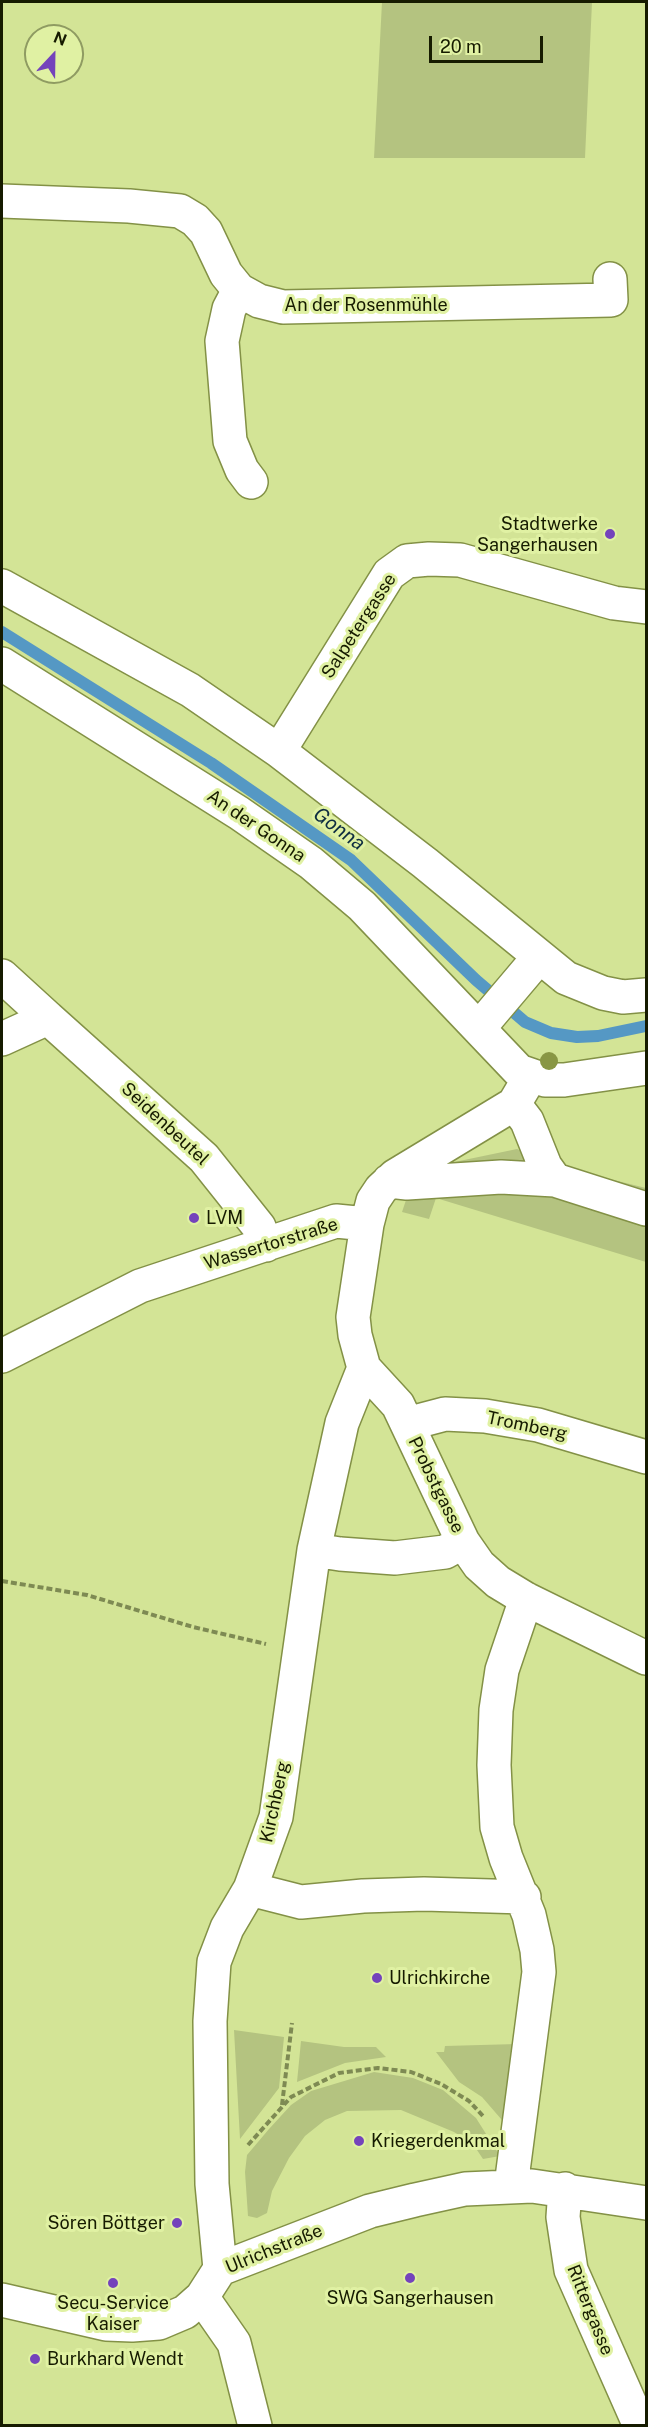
<!DOCTYPE html>
<html>
<head>
<meta charset="utf-8">
<style>
  body { margin:0 }
  #map { position:relative; width:648px; height:2427px; overflow:hidden; background:#d3e496; font-family:"Public Sans",sans-serif }
  canvas { display:block }
  .frame { position:absolute; inset:0; border:3px solid #161b00; pointer-events:none }
  .north { position:absolute; left:24px; top:24px; width:60px; height:60px; box-sizing:border-box; background:#e0f1a3; border:2px solid #8f9b62; border-radius:50%; rotate:22deg; font-size:16px; font-weight:700; line-height:24px; text-align:center; color:#161b00 }
  .north::after { content:''; display:block; margin:auto; width:21px; height:27px; background:#7443bb; clip-path:polygon(50% 0,100% 100%,50% 72%,0 100%) }
  .scale { position:absolute; left:429px; top:36px; width:114px; height:27px; box-sizing:border-box; border:3px solid #161b00; border-top:0; padding-left:8px; font-size:18px; line-height:21px; white-space:nowrap; color:#161b00; -webkit-text-stroke:4px #e0f1a3; paint-order:stroke }
</style>
</head>
<body>
<div id="map">
<canvas width="648" height="2427"></canvas>
<div class="frame"></div>
<div class="north">N</div>
<div class="scale">20 m</div>
</div>
<script>
const context = document.querySelector('canvas').getContext('2d');
context.lineJoin = 'round';
function fillPath(path, color) { context.fillStyle = color; context.fill(path, 'evenodd'); }
const shape = rows => new Path2D(rows.map(r => 'M' + r).join(''));
function trace(path, color, width, dash) { context.strokeStyle = color; context.lineWidth = width; context.lineCap = dash ? 'butt' : 'round'; context.setLineDash(dash || []); context.stroke(path); }
function write(font, color, halo, rows, align = 'center') {
  context.font = font + ' "Public Sans",sans-serif'; context.lineWidth = 6; context.setLineDash([]); context.textBaseline = 'middle'; context.strokeStyle = halo; context.fillStyle = color; for (const [text, x, y, turn = 0] of rows) {
    context.save(); context.translate(x, y); context.rotate((+turn || 0) * Math.PI / 180); context.textAlign = isNaN(turn) ? turn : align; if (halo) context.strokeText(text, 0, 0); context.fillText(text, 0, 0); context.restore();
  }
}
fillPath(shape([
  [382,2,592,2,585,158,374,158],
  [517,1149,581,1172,646,1188,646,1262,436,1198,429,1219,402,1212,416,1170],
  [234,2030,284,2037,279,2088,240,2139],
  [301,2041,344,2047,376,2047,386,2057,345,2063,297,2082],
  [517,2044,508,2127,482,2097,459,2082,436,2052,444,2052,445,2046],
  [374,2072,413,2078,443,2090,476,2118,500,2156,483,2159,473,2144,454,2132,401,2110,347,2111,325,2120,305,2136,289,2158,272,2191,267,2213,257,2218,248,2216,245,2172,247,2155,269,2129,291,2105,311,2091]
]), '#b4c380');
trace(shape([
  [2,632,211,763,351,860,476,980,525,1022,551,1033,577,1037,598,1036,646,1026]
]), '#5598c4', 12);
const minor = shape([
  [2,201,129,206,180,211,195,220,206,232,226,274,239,290,259,301,283,307,611,300,610,279],
  [239,290,229,309,222,341,230,441,242,470,251,482],
  [2,586,190,690,279,751,425,863,566,978,603,993,623,997,646,995],
  [2,664,239,813,311,863,362,906,519,1071,545,1080,564,1080,646,1068],
  [279,751,389,574,407,561,429,559,460,560,614,603,646,607],
  [2,976,48,1018,2,1039],
  [48,1018,204,1158,259,1227,266,1245],
  [479,1028,539,957],
  [530,1077,514,1104,395,1176,381,1189,373,1201,367,1224,353,1317,355,1335,364,1368,398,1405,463,1542,479,1565,498,1582,526,1599,646,1658],
  [514,1104,527,1121,545,1166,555,1180],
  [389,1181,407,1183,501,1177,555,1180,646,1209],
  [2,1356,140,1286,336,1221,367,1224],
  [407,1424,445,1414,485,1416,538,1425,646,1457],
  [314,1550,340,1554,395,1558,445,1552,463,1542],
  [250,1889,301,1902,363,1896,424,1894,524,1897],
  [511,2186,539,1972,537,1950,529,1915,506,1858,497,1827,494,1765,496,1710,502,1670,526,1599],
  [565,2189,563,2217,571,2270,640,2426],
  [220,2269,212,2184,210,2021,214,1962,227,1928,250,1889,276,1817,314,1550,342,1423,364,1368],
  [202,2297,234,2343,255,2426],
  [2,2300,106,2324,132,2325,159,2323,185,2312,202,2297,220,2269,370,2211,415,2200,465,2189,532,2186,646,2203]
]);
trace(minor, '#839146', 36);
trace(shape([
  [2,1581,87,1595,193,1627,266,1644],
  [282,2105,292,2023],
  [248,2145,291,2097,339,2073,378,2068,411,2072,441,2084,469,2101,483,2116]
]), '#7e8a53', 4, [6, 3]);
trace(minor, '#fff', 33);
context.fillStyle = '#889644';
for (const [x, y] of [
  [549,1061]
]) { context.beginPath(); context.arc(x, y, 9, 0, 2 * Math.PI); context.fill(); }
for (const [x, y, r, color] of [
  [610,534,6,"#7443bb"],
  [194,1218,6,"#7443bb"],
  [377,1978,6,"#7443bb"],
  [359,2141,6,"#7443bb"],
  [177,2223,6,"#7443bb"],
  [410,2278,6,"#7443bb"],
  [113,2283,6,"#7443bb"],
  [35,2359,6,"#7443bb"]
]) { const dot = new Path2D(); dot.arc(x, y, r, 0, 2 * Math.PI); context.fillStyle = color; context.fill(dot); trace(dot, '#e0f1a3', 2); }
write('18px', '#161b00', '#e0f1a3', [
  ["An der Rosenmühle",366,305],
  ["Salpetergasse",359,626,-57],
  ["An der Gonna",256,826,34],
  ["Seidenbeutel",165,1124,43],
  ["Wassertorstraße",271,1244,-17],
  ["Tromberg",527,1426,12],
  ["Probstgasse",436,1485,64],
  ["Kirchberg",275,1802,-78],
  ["Ulrichstraße",274,2249,-22],
  ["Rittergasse",590,2310,68]
]);
write('18px', '#161b00', '#e0f1a3', [
  ["Stadtwerke",598,524,"right"],
  ["Sangerhausen",598,545,"right"],
  ["LVM",206,1218],
  ["Ulrichkirche",389,1978],
  ["Kriegerdenkmal",371,2141],
  ["Sören Böttger",165,2223,"right"],
  ["SWG Sangerhausen",410,2298,"center"],
  ["Secu-Service",113,2303,"center"],
  ["Kaiser",113,2324,"center"],
  ["Burkhard Wendt",47,2359]
], 'left');
write('italic 20px', '#0e2d40', '#e0f1a3', [
  ["Gonna",339,829,36]
]);
</script>
</body>
</html>
